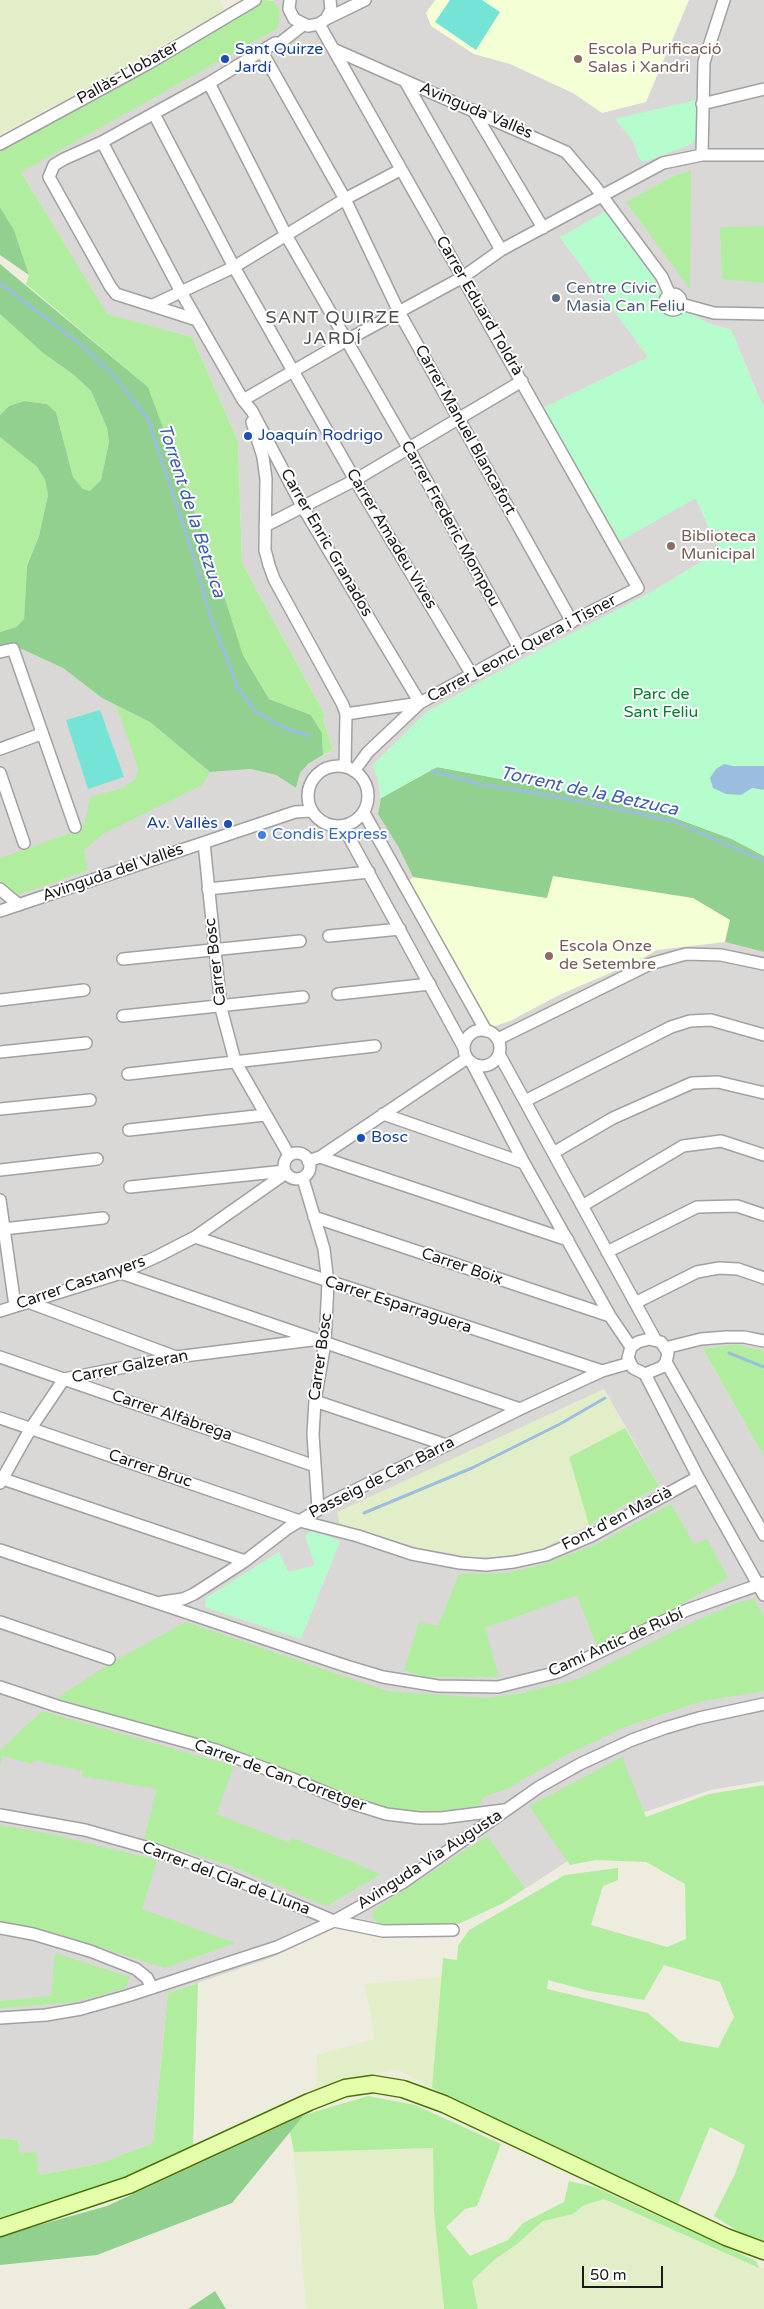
<!DOCTYPE html>
<html>
<head>
<meta charset="utf-8">
<style>
  body { margin:0 }
  #map { position:relative; width:764px; height:2309px; overflow:hidden; background:#edecdf; font-family:"Varela Round",sans-serif }
  canvas { display:block }
  .scale { position:absolute; left:582px; top:2266px; width:81px; height:22px; box-sizing:border-box; border:2px solid #1a1a1a; border-top:0; padding-left:6px; font-size:15px; line-height:18px; white-space:nowrap; color:#1a1a1a; -webkit-text-stroke:4px #fff; paint-order:stroke }
</style>
</head>
<body>
<div id="map">
<canvas width="764" height="2309"></canvas>
<div class="scale">50 m</div>
</div>
<script>
const context = document.querySelector('canvas').getContext('2d');
context.lineJoin = 'round';
function fillPath(path, color) { context.fillStyle = color; context.fill(path, 'evenodd'); }
const shape = rows => new Path2D(rows.map(r => 'M' + r).join(''));
function trace(path, color, width, dash) { context.strokeStyle = color; context.lineWidth = width; context.lineCap = dash ? 'butt' : 'round'; context.setLineDash(dash || []); context.stroke(path); }
function write(font, color, halo, rows, align = 'center') {
  context.font = font + ' "Varela Round",sans-serif'; context.lineWidth = 4; context.setLineDash([]); context.textBaseline = 'middle'; context.strokeStyle = halo; context.fillStyle = color; for (const [text, x, y, turn = 0] of rows) {
    context.save(); context.translate(x, y); context.rotate((+turn || 0) * Math.PI / 180); context.textAlign = isNaN(turn) ? turn : align; if (halo) context.strokeText(text, 0, 0); context.fillText(text, 0, 0); context.restore();
  }
}
fillPath(shape([
  [271,0,764,0,764,409,731,330,707,323,685,310,666,293,560,237,648,357,696,498,719,551,650,593,498,672,427,712,373,765,378,779,381,798,378,814,399,848,413,877,547,898,764,952,764,1351,736,1344,703,1349,764,1457,764,1781,711,1790,642,1813,503,1903,458,1924,398,1927,357,1918,273,1957,168,1993,153,2143,97,2164,39,2175,20,2153,18,2140,0,2138,0,647,13,645,63,668,102,698,150,722,210,772,251,769,276,775,296,788,300,773,308,764,333,750,323,720,325,715,242,563,238,441,192,337,107,315,21,172,274,1],
  [604,1389,659,1486,589,1525,539,1550,504,1556,471,1557,416,1547,339,1523]
]), '#d9d8d7');
fillPath(shape([
  [435,0,689,0,646,102,602,113,573,93,510,64,474,54,431,26,426,13],
  [553,876,693,898,730,920,725,942,657,950,636,962,561,994,510,1021,492,1027,409,881,413,877,547,898]
]), '#f4ffd6');
fillPath(shape([
  [0,0,220,0,224,10,104,79,0,134],
  [604,1389,625,1428,569,1457,589,1525,539,1550,504,1556,471,1557,416,1547,339,1523,337,1512],
  [441,1977,432,2088,396,2069,316,2089,317,2055,375,2039,365,1984],
  [433,2148,434,2211,444,2309,306,2309,294,2152],
  [604,2199,759,2268,764,2268,764,2309,478,2309,472,2281,494,2260,517,2244,543,2221,573,2214,584,2205]
]), '#e2eec7');
fillPath(shape([
  [263,0,274,1,280,11,278,28,21,172,107,314,192,337,238,441,242,563,325,715,323,720,333,750,323,755,322,733,311,715,269,699,243,655,214,564,148,387,26,284,29,275,14,230,0,207,0,151],
  [691,170,690,289,626,202,670,178],
  [764,226,764,283,722,279,720,227],
  [0,314,43,353,74,375,91,391,107,428,109,442,101,480,91,492,83,489,73,477,56,412,47,404,24,401,9,406,0,415],
  [0,437,37,467,45,480,48,495,39,536,27,566,24,619,16,627,0,632],
  [116,705,150,722,210,772,202,785,103,834,84,850,88,870,18,895,0,880,0,858,76,831,84,825,90,797,123,788,136,778,138,768],
  [736,1344,764,1351,764,1457,703,1349],
  [625,1428,659,1486,589,1525,569,1457],
  [671,1504,694,1544,707,1539,728,1578,665,1613,597,1646,577,1595,485,1628,499,1677,425,1677,404,1670,419,1622,438,1626,459,1574,506,1573,545,1564,599,1543],
  [754,1598,764,1618,764,1691,702,1701,625,1727,564,1756,507,1789,483,1797,479,1806,438,1811,399,1810,378,1805,203,1740,57,1698,116,1660,186,1622,387,1691,486,1698,522,1693,581,1678,682,1627,737,1603],
  [42,1711,234,1766,216,1814,288,1842,293,1838,381,1874,326,1906,229,1865,144,1839,157,1789,82,1776,82,1771,35,1760,32,1764,2,1756,0,1768,0,1750],
  [622,1757,646,1817,709,1794,764,1785,764,2241,744,2235,714,2216,735,2174,745,2145,710,2127,678,2204,432,2088,443,1958,457,1960,458,1946,469,1930,565,1875,618,1868,618,1880,603,1886,591,1925,667,1947,686,1939,685,1884,646,1862,596,1860,570,1865,529,1806],
  [664,1965,720,1982,734,2017,718,2048,680,2041,648,2013,547,1989,548,1980,589,1991,644,2000],
  [0,1825,55,1835,157,1860,142,1909,235,1943,165,1968,87,1943,0,1921],
  [487,1836,525,1888,503,1903,458,1924,398,1927,377,1922,372,1916,375,1909],
  [55,1953,130,1977,129,1981,125,1988,76,2002,0,2008,0,2001,51,1996],
  [198,1983,193,2145,129,2175,13,2216,0,2218,0,2138,18,2140,20,2153,36,2152,39,2175,97,2164,153,2143,168,1993],
  [368,2096,415,2105,501,2144,477,2206,465,2209,446,2227,470,2256,508,2240,523,2223,564,2202,569,2181,595,2187,756,2261,759,2268,604,2199,584,2205,573,2214,543,2221,517,2244,494,2260,472,2281,478,2309,444,2309,434,2211,433,2148,294,2152,290,2132,304,2115]
]), '#b1ed9f');
fillPath(shape([
  [0,207,14,230,29,275,0,255],
  [0,264,148,387,214,564,243,655,269,699,311,715,322,733,323,755,308,764,300,773,296,788,276,775,251,769,210,772,150,722,102,698,63,668,13,645,0,647,0,632,16,627,24,619,27,566,39,536,48,495,45,480,37,467,0,437,0,415,9,406,24,401,47,404,56,412,73,477,83,489,90,491,101,480,109,442,107,428,91,391,74,375,43,353,0,314],
  [437,767,640,805,732,839,764,856,764,952,725,942,730,920,693,898,553,876,547,898,413,877,399,848,378,814,381,798],
  [304,2115,232,2203,97,2255,0,2265,0,2236,107,2206],
  [215,2291,226,2309,188,2309]
]), '#92d090');
fillPath(shape([
  [696,100,696,135,692,144,643,162,639,158,633,141,615,119],
  [606,211,666,293,685,310,707,323,731,330,764,409,764,856,732,839,640,805,437,767,381,798,378,779,373,765,427,712,498,672,650,593,719,551,696,498,620,541,543,408,648,357,560,237],
  [313,1530,340,1541,301,1639,205,1607,206,1598,279,1552,288,1572,315,1565,305,1536]
]), '#b6fdce');
fillPath(shape([
  [450,0,482,0,500,12,476,50,435,22],
  [100,710,124,777,88,789,66,720]
]), '#75e4d6');
fillPath(shape([
  [724,764,733,766,764,766,764,790,752,788,741,795,726,794,713,788,710,778,716,769]
]), '#9bbedf');
trace(shape([
  [0,283,84,347,116,378,148,419,197,567,209,612,238,688,255,711,285,728,310,736],
  [432,771,479,784,558,797,673,821,764,861],
  [729,1353,764,1367],
  [364,1513,472,1468,560,1424,605,1398]
]), '#9bbedf', 3);
const street = shape([
  [290,0,289,9,294,19,308,26,319,24,326,19,365,0],
  [326,19,331,10,330,0],
  [319,24,638,588,519,648,420,703,346,714],
  [333,49,566,152,594,185,662,277,670,295],
  [262,52,345,199,399,312,572,622],
  [405,81,501,250],
  [209,83,286,235,409,449,519,648],
  [702,104,764,89],
  [473,110,543,228],
  [154,114,234,267,355,480,472,675],
  [102,142,181,292,243,400,252,411,302,506,420,703,368,752,354,771],
  [0,144,149,63,255,0],
  [702,155,704,62,724,0],
  '665 302a8 8 0 1 1 16 0a8 8 0 1 1-16 0Z',
  [681,304,714,313,764,314],
  [153,305,234,267,345,199,400,170],
  [197,320,116,294,110,286,49,177,54,165,64,159,102,142,209,83,275,43,280,43,303,25],
  [243,400,347,340,463,277,501,250,663,163,702,155,764,155],
  [252,422,263,457,266,479,265,550,269,565,274,579,343,705,346,714,345,767],
  [265,526,355,480,522,381],
  [0,652,13,649,75,827],
  [0,749,41,734],
  '308 796a30 30 0 1 1 60 0a30 30 0 1 1-60 0Z',
  [0,773,24,843],
  [364,813,486,1031],
  [343,826,464,1048],
  [204,843,221,1008,235,1061,289,1155],
  [0,889,19,905],
  [208,889,369,872],
  [0,911,295,812,312,811],
  [329,936,400,929],
  [123,959,300,941],
  [338,994,430,984],
  [0,1000,84,990],
  [123,1016,303,997],
  '464 1048a18 18 0 1 1 36 0a18 18 0 1 1-36 0Z',
  [498,1039,650,964,686,954,721,955,764,964],
  [0,1052,86,1043],
  [499,1054,655,1339],
  [473,1065,524,1163,610,1316,631,1347],
  [128,1074,375,1046],
  [525,1101,671,1027,690,1021,711,1020,764,1035],
  [0,1109,90,1100],
  [383,1114,524,1163],
  [129,1130,265,1115],
  [553,1153,613,1118,692,1083,718,1082,764,1093],
  '284 1166a13 13 0 1 1 26 0a13 13 0 1 1-26 0Z',
  [320,1157,568,1240],
  [308,1161,320,1157,466,1059],
  [0,1170,97,1159],
  [303,1179,324,1249,328,1283,325,1343,315,1401,313,1434,318,1509],
  [130,1187,285,1171],
  [0,1200,15,1306],
  [582,1206,683,1146,721,1141,764,1155],
  [314,1217,610,1316],
  [3,1229,103,1218],
  [195,1237,602,1371],
  [607,1252,697,1207,737,1206,764,1215],
  [121,1273,520,1409],
  [28,1302,176,1357],
  [637,1302,697,1272,719,1268,738,1269,764,1278],
  [0,1311,121,1273,158,1256,195,1237,286,1173],
  [649,1339,661,1342,668,1353,666,1362,662,1367,645,1374,633,1368,628,1358,631,1347,638,1342,649,1339],
  [665,1348,701,1339,726,1337,744,1337,764,1341],
  [0,1357,315,1466],
  [666,1362,764,1535],
  [645,1374,698,1477,764,1595],
  [315,1401,446,1445],
  [0,1418,300,1521,358,1536,412,1554,460,1563,486,1565,514,1562,546,1555,591,1536,698,1477],
  [0,1478,245,1561],
  [0,1483,31,1428,64,1379,176,1357,312,1340],
  [0,1550,346,1666,383,1677,438,1686,498,1687,558,1672,687,1610,764,1583],
  [162,1602,183,1599,194,1594,245,1561,288,1528,331,1502,520,1409,602,1371,630,1363],
  [0,1622,109,1659],
  [0,1687,57,1706,216,1750,293,1779,348,1802,386,1814,419,1818,441,1818,504,1810],
  [0,1815,85,1830,156,1850,232,1878,334,1921,383,1931,453,1930],
  [0,1928,33,1934,90,1951,136,1969,147,1978,152,1988],
  [0,2018,46,2015,81,2009,127,1996,277,1947,334,1921,402,1883,539,1787,580,1764,632,1740,665,1728,699,1718,764,1704]
]);
const secondary = shape([
  [0,2228,129,2185,309,2102,345,2088,373,2084,403,2089,444,2104,726,2237,764,2251]
]);
trace(street, '#a1a1a1', 14);
trace(secondary, '#497300', 19);
trace(street, '#fff', 11);
trace(secondary, '#e5feac', 16);
for (const [x, y, r, color] of [
  [225,59,5,"#1a4fb4"],
  [578,59,5,"#8d6e63"],
  [556,298,5,"#5c6f8a"],
  [248,436,5,"#1a4fb4"],
  [671,546,5,"#8d6e63"],
  [228,824,5,"#1a4fb4"],
  [262,835,5,"#3f7fe0"],
  [549,956,5,"#8d6e63"],
  [361,1138,5,"#1a4fb4"]
]) { const dot = new Path2D(); dot.arc(x, y, r, 0, 2 * Math.PI); context.fillStyle = color; context.fill(dot); trace(dot, '#fff', 2); }
write('16px', '#164399', '#fff', [
  ["Sant Quirze",235,50],
  ["Jardí",235,68],
  ["Joaquín Rodrigo",258,436],
  ["Av. Vallès",218,824,"right"],
  ["Bosc",371,1138]
], 'left');
write('16px', '#785e54', '#fff', [
  ["Escola Purificació",588,50],
  ["Salas i Xandri",588,68],
  ["Biblioteca",681,537],
  ["Municipal",681,555],
  ["Escola Onze",559,947],
  ["de Setembre",559,965]
], 'left');
write('16px', '#1a1a1a', '#fff', [
  ["Pallàs-Llobater",128,73,-29],
  ["Avinguda Vallès",476,111,23],
  ["Carrer Eduard Toldrà",479,306,60],
  ["Carrer Manuel Blancafort",465,430,61],
  ["Carrer Frederic Mompou",450,524,61],
  ["Carrer Amadeu Vives",391,539,59],
  ["Carrer Enric Granados",326,543,60],
  ["Carrer Leonci Quera i Tisner",522,649,-28],
  ["Avinguda del Vallès",113,873,-19],
  ["Carrer Bosc",216,962,-97],
  ["Carrer Boix",462,1267,19],
  ["Carrer Castanyers",81,1283,-19],
  ["Carrer Esparraguera",398,1305,18],
  ["Carrer Bosc",321,1357,-82],
  ["Carrer Galzeran",130,1367,-11],
  ["Carrer Alfàbrega",172,1416,19],
  ["Carrer Bruc",150,1469,19],
  ["Passeig de Can Barra",382,1478,-27],
  ["Font d'en Macià",617,1519,-27],
  ["Camí Antic de Rubí",616,1643,-24],
  ["Carrer de Can Corretger",280,1776,20],
  ["Avinguda Via Augusta",430,1860,-33],
  ["Carrer del Clar de Lluna",226,1879,21]
]);
write('16px', '#4e5e75', '#fff', [
  ["Centre Cívic",566,289],
  ["Masia Can Feliu",566,307]
], 'left');
write('16px', '#037e2d', '#fff', [
  ["Parc de",661,695],
  ["Sant Feliu",661,713]
]);
write('16px', '#366cbe', '#fff', [
  ["Condis Express",272,835]
], 'left');
context.letterSpacing = '1px';
write('18px', '#4d4d4d', '#fff', [
  ["SANT QUIRZE",333,318],
  ["JARDÍ",333,339]
]);
context.letterSpacing = '0px';
write('italic 18px', '#415cb0', '#fff', [
  ["Torrent de la Betzuca",191,511,72],
  ["Torrent de la Betzuca",589,792,12]
]);
</script>
</body>
</html>
